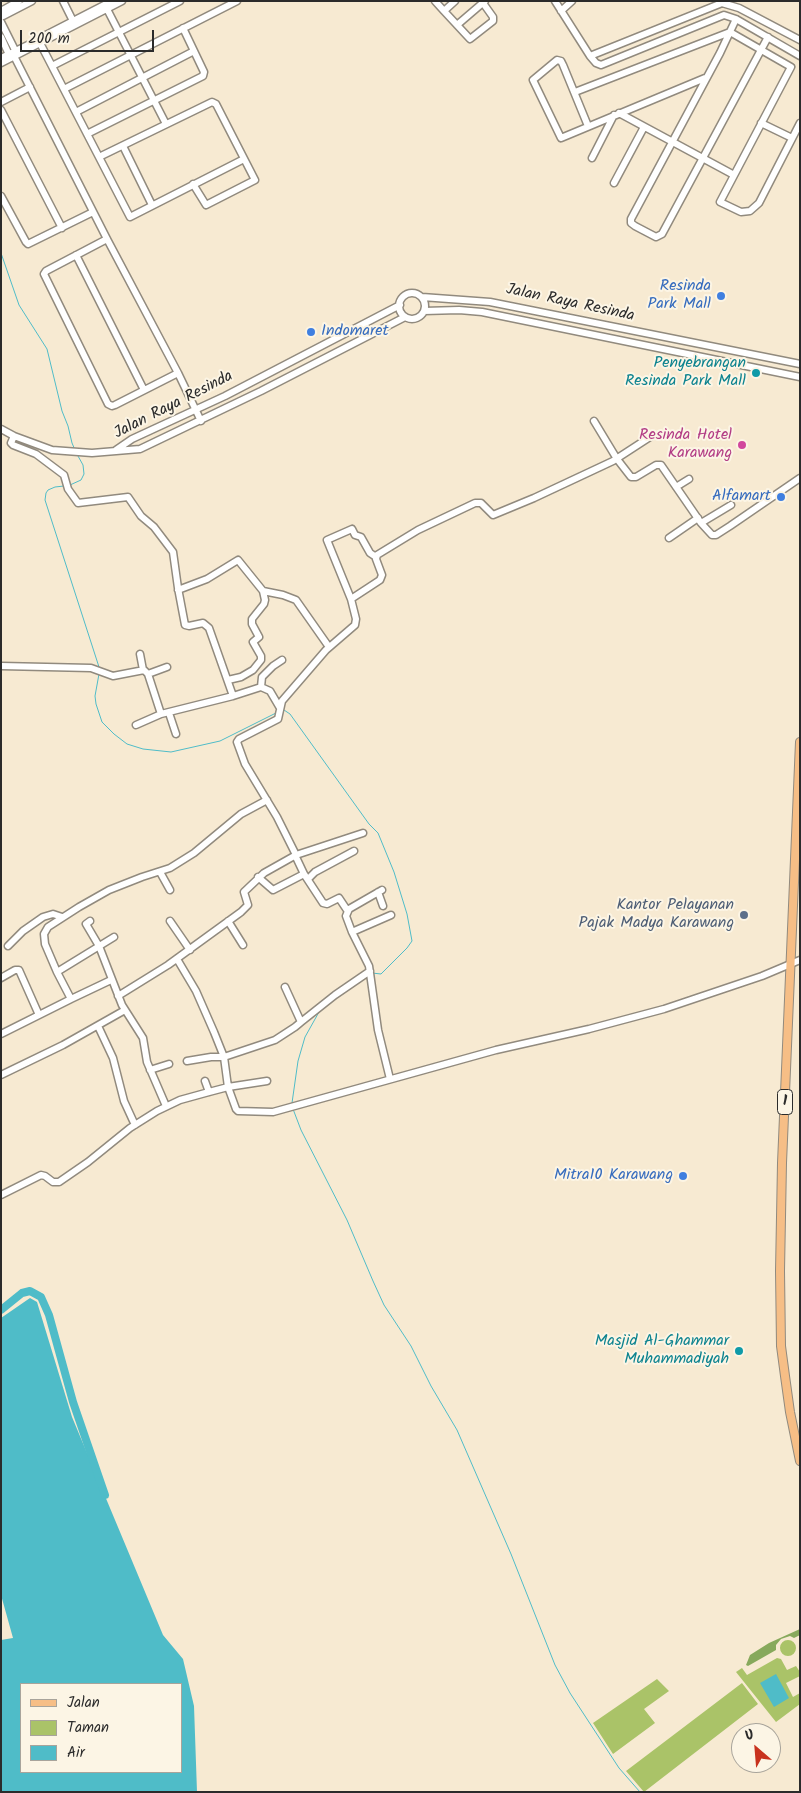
<!DOCTYPE html>
<html>
<head>
<meta charset="utf-8">
<style>
  body { margin:0 }
  #map { position:relative; width:801px; height:1793px; overflow:hidden; background:#f7ead2; font-family:Kalam,sans-serif }
  canvas { display:block }
  .frame { position:absolute; inset:0; border:2px solid #2b2b2b; pointer-events:none }
  .legend { position:absolute; left:20px; top:1683px; width:162px; height:90px; box-sizing:border-box; background:#fcf5e5; border:1px solid #a8a49b; margin:0; padding:6px 9px; list-style:none; font-size:15px; color:#2b2b2b }
  .legend li { display:flex; align-items:center; gap:10px; height:25px }
  .legend b { width:25px; border:1px solid #a8a49b }
  .north { position:absolute; left:731px; top:1723px; width:50px; height:50px; box-sizing:border-box; background:#fcf5e5; border:1px solid #a8a49b; border-radius:50%; rotate:333deg; font-size:14px; font-weight:700; line-height:20px; text-align:center; color:#2b2b2b }
  .north::after { content:''; display:block; margin:auto; width:18px; height:22px; background:#c8321e; clip-path:polygon(50% 0,100% 100%,50% 72%,0 100%) }
  .scale { position:absolute; left:20px; top:30px; width:134px; height:22px; box-sizing:border-box; border:2px solid #2b2b2b; border-top:0; padding-left:6px; font-size:15px; line-height:18px; white-space:nowrap; color:#2b2b2b; -webkit-text-stroke:4px #fcf5e5; paint-order:stroke }
</style>
</head>
<body>
<div id="map">
<canvas width="801" height="1793"></canvas>
<div class="frame"></div>
<ul class="legend">
<li><b style="height:6px;background:#f6be86"></b>Jalan</li>
<li><b style="height:14px;background:#aac368"></b>Taman</li>
<li><b style="height:14px;background:#4fbcc8"></b>Air</li>
</ul>
<div class="north">U</div>
<div class="scale">200 m</div>
</div>
<script>
const context = document.querySelector('canvas').getContext('2d');
context.lineJoin = 'round';
function fillPath(path, color) { context.fillStyle = color; context.fill(path, 'evenodd'); }
const shape = rows => new Path2D(rows.map(r => 'M' + r).join(''));
function trace(path, color, width, dash) { context.strokeStyle = color; context.lineWidth = width; context.lineCap = dash ? 'butt' : 'round'; context.setLineDash(dash || []); context.stroke(path); }
function write(font, color, halo, rows, align = 'center') {
  context.font = font + ' Kalam,sans-serif'; context.lineWidth = 4; context.setLineDash([]); context.textBaseline = 'middle'; context.strokeStyle = halo; context.fillStyle = color; for (const [text, x, y, turn = 0] of rows) {
    context.save(); context.translate(x, y); context.rotate((+turn || 0) * Math.PI / 180); context.textAlign = isNaN(turn) ? turn : align; if (halo) context.strokeText(text, 0, 0); context.fillText(text, 0, 0); context.restore();
  }
}
fillPath(shape([
  '780 1648a8 8 0 1 1 16 0a8 8 0 1 1-16 0Z',
  [777,1658,781,1659,787,1670,796,1666,800,1672,800,1676,786,1683,793,1697,800,1693,800,1704,776,1722,736,1672,742,1668,747,1675],
  [657,1679,669,1691,644,1709,655,1723,613,1754,593,1723],
  [742,1683,758,1704,644,1792,626,1771]
]), '#aac368');
fillPath(shape([
  [800,1629,800,1635,794,1638,790,1636,781,1639,776,1645,776,1650,748,1666,746,1665,750,1655,769,1643]
]), '#87a95c');
fillPath(shape([
  [30,1298,37,1302,72,1417,163,1635,183,1659,194,1706,197,1792,1,1792,1,1640,13,1638,1,1595,1,1318],
  [21,1684,181,1684,181,1772,21,1772],
  [776,1674,789,1698,774,1707,760,1683]
]), '#4fbcc8');
trace(shape([
  [1,253,19,305,47,349,62,411,68,426,72,443,75,450],
  [70,485,81,480,84,474,83,465,78,456],
  [64,486,55,487,48,490,46,493,45,500,99,667],
  [99,674,95,696,96,704,102,722,114,734,127,744,143,749,171,752,220,741,278,712],
  [284,710,290,714,369,824,378,833,394,872,407,914,412,941,407,948,381,974,372,973],
  [292,1103,298,1061,305,1037,319,1012],
  [293,1109,301,1130,347,1220,373,1281,384,1305,411,1346,431,1386,457,1430,511,1554,555,1665,570,1693,619,1768,640,1792]
]), '#4fbcc8', 1);
trace(shape([
  [1,1310,22,1293,30,1291,41,1297,49,1315,73,1402,105,1495]
]), '#4fbcc8', 8);
const minor = shape([
  [63,1,73,21],
  [435,1,444,11,455,1],
  [555,1,590,56,596,63,601,65,724,15,736,19,800,56],
  [103,6,107,9,166,124],
  [1,11,19,1],
  [444,11,470,39,493,21,493,17,483,3],
  [561,11,572,1],
  [3,16,32,1],
  [736,19,720,53,631,219,631,223,635,226,656,237,662,234,768,37],
  [1,22,17,54],
  [457,25,485,1],
  [1,37,10,57],
  [42,37,112,1],
  [40,43,130,217,244,159],
  [14,56,107,239,178,373,201,421],
  [590,56,722,3,739,8,800,40],
  [1,58,34,42],
  [1,63,122,1],
  [52,66,180,1],
  [64,89,237,1],
  [575,92,730,32,791,67,720,202,741,212,750,211,759,203,800,123],
  [1,102,30,87],
  [1,110,62,228],
  [76,112,194,51,183,28],
  [619,113,734,175],
  [761,123,792,138],
  [588,126,563,65,561,61,557,60,533,80,561,138,705,78],
  [87,134,203,76,204,72,194,51],
  [123,146,152,205],
  [99,157,212,102,216,104,255,180,206,205,193,184],
  [592,158,614,115],
  [614,183,644,127],
  [1,196,26,242,28,244,93,212],
  [107,239,46,271,44,274,108,404,112,406,115,405,178,373],
  [76,255,144,390],
  '399 306a13 13 0 1 1 26 0a13 13 0 1 1-26 0Z',
  [422,297,490,302,800,364],
  [424,311,459,310,482,312,800,377],
  [594,421,617,459,631,477,636,477,656,465,661,465,701,523,712,535,716,535,730,526,800,478],
  [1,429,14,436,52,450,92,453,140,449,261,391,405,317],
  [14,436,11,443,13,445,36,454,64,475,68,489,78,503,128,497,141,516,154,527,173,552,178,588,185,625,189,626,203,623,209,628,233,696],
  [116,450,132,439,225,396,400,305],
  [676,487,689,479],
  [701,523,731,505],
  [669,538,698,518],
  [178,590,207,579,238,560,263,591,265,600,264,604,252,619,252,624,259,637,253,642,261,656,261,660,253,670,241,677,228,680],
  [263,591,283,595,296,600,329,647],
  [351,599,327,540,352,529,355,535,361,537,370,553,376,557],
  [140,654,143,670],
  [1,666,91,668,113,676,144,670,148,674,161,714,233,696,261,687,270,691,280,708],
  [148,674,167,667],
  [261,687,262,677,273,666,282,660],
  [169,713,176,734],
  [136,725,161,714],
  [295,855,304,874],
  [296,855,363,833],
  [160,872,170,890],
  [258,877,273,890,304,874,323,903,327,904,339,898,347,910],
  [308,879,315,872,354,851],
  [382,890,349,909,346,916,352,932,369,966,378,1030,390,1079],
  [378,892,383,906],
  [90,921,86,924,99,946,122,1005,143,1038,147,1062,166,1106],
  [170,921,190,950],
  [228,921,243,945],
  [352,932,391,915],
  [8,946,23,931,43,917,53,914,62,917],
  [177,959,196,991,214,1032,224,1057,228,1087,267,1081],
  [57,972,114,937],
  [1,978,15,970,19,970,39,1015],
  [118,996,168,965,241,912,248,905,244,892,264,873,296,855,277,817,245,764,237,742,239,739,278,719,282,701,326,650,355,625,356,619,351,599,380,580,382,575,376,559,377,555,418,530,475,503,481,503,493,515,534,498,613,461,653,435],
  [71,999,111,980],
  [301,1022,335,995,370,971],
  [98,1026,113,1058,124,1101,135,1125],
  [1,1034,71,999,57,972,45,944,44,934,48,927,79,907,109,890,142,877,170,868,194,853,241,814,267,800],
  [187,1061,211,1057,224,1057,275,1040,295,1027,301,1022,285,987],
  [150,1070,169,1064],
  [1,1075,63,1045,125,1010],
  [205,1081,209,1092],
  [1,1195,41,1175,45,1176,53,1182,59,1182,88,1162,130,1128,157,1111,180,1100,209,1092,228,1087,236,1109,238,1111,273,1112,496,1050,589,1029,664,1009,762,976,800,960]
]);
const major = shape([
  [800,742,782,1163,780,1271,781,1346,785,1376,790,1412,800,1461]
]);
trace(minor, '#918a7e', 9);
trace(major, '#918a7e', 10);
trace(minor, '#fff', 6);
trace(major, '#f6be86', 8);
for (const [x, y, r, color] of [
  [721,296,5,"#3f7fe0"],
  [311,332,5,"#3f7fe0"],
  [756,373,5,"#0f9aa8"],
  [742,445,5,"#d1479c"],
  [781,497,5,"#3f7fe0"],
  [744,915,5,"#5c6f8a"],
  [683,1176,5,"#3f7fe0"],
  [739,1351,5,"#0f9aa8"]
]) { const dot = new Path2D(); dot.arc(x, y, r, 0, 2 * Math.PI); context.fillStyle = color; context.fill(dot); trace(dot, '#fcf5e5', 2); }
for (const [x, y, w] of [
  [785,1102,15]
]) { const box = new Path2D(); box.roundRect(x - w / 2, y - 12.5, w, 25, 4); context.fillStyle = '#fcf5e5'; context.fill(box); trace(box, '#2b2b2b', 1); }
write('bold 15px', '#2b2b2b', null, [
  ["1",785,1102]
]);
write('16px', '#366cbe', '#fcf5e5', [
  ["Resinda",711,287],
  ["Park Mall",711,305],
  ["Indomaret",321,332,"left"],
  ["Alfamart",771,497],
  ["Mitra10 Karawang",673,1176]
], 'right');
write('16px', '#2b2b2b', '#fcf5e5', [
  ["Jalan Raya Resinda",570,304,12],
  ["Jalan Raya Resinda",174,406,-27]
]);
write('16px', '#0d838f', '#fcf5e5', [
  ["Penyebrangan",746,364],
  ["Resinda Park Mall",746,382],
  ["Masjid Al-Ghammar",729,1342],
  ["Muhammadiyah",729,1360]
], 'right');
write('16px', '#b23c85', '#fcf5e5', [
  ["Resinda Hotel",732,436],
  ["Karawang",732,454]
], 'right');
write('16px', '#4e5e75', '#fcf5e5', [
  ["Kantor Pelayanan",734,906],
  ["Pajak Madya Karawang",734,924]
], 'right');
</script>
</body>
</html>
